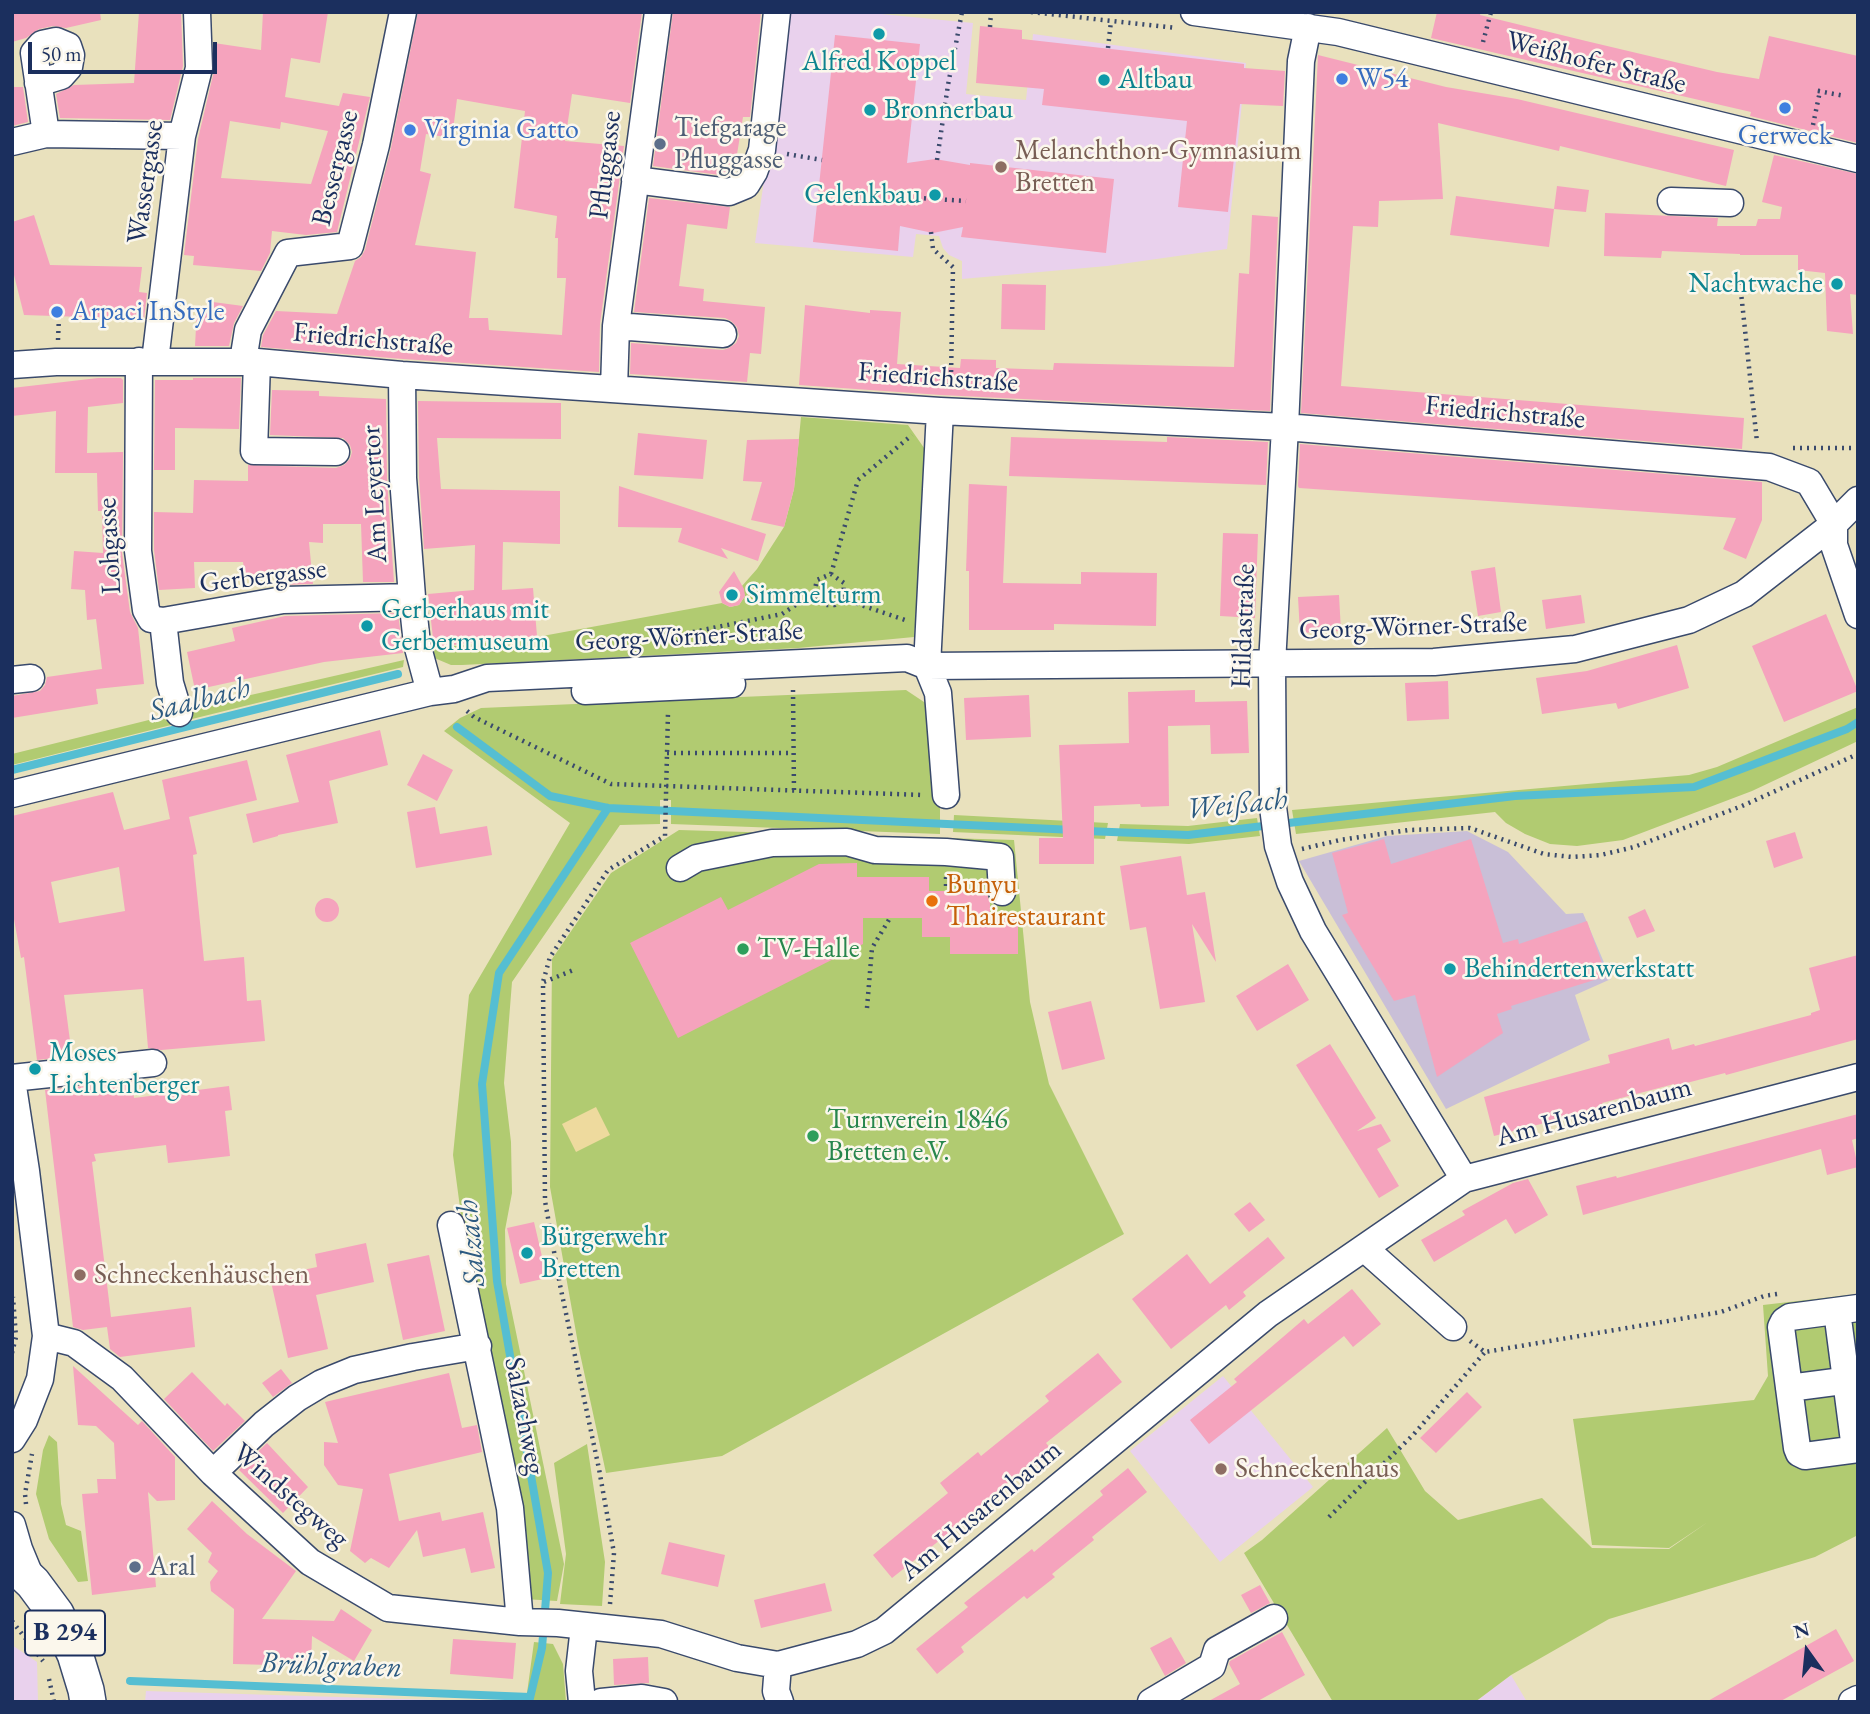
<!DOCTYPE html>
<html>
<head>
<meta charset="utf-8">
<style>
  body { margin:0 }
  #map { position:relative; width:1870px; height:1714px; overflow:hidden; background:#e9e1bd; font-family:"EB Garamond",serif }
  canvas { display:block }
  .frame { position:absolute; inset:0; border:14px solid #1b2f5e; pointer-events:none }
  .north { position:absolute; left:1772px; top:1616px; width:70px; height:70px; -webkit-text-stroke:5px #fbf7ec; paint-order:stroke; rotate:345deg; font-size:19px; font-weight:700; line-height:28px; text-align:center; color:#1b2f5e }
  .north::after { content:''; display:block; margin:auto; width:24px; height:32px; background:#1b2f5e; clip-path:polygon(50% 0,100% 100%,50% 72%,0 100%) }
  .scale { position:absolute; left:28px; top:42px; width:189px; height:32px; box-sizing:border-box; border:4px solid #1b2f5e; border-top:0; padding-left:9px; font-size:21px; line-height:24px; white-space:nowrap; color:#1b2f5e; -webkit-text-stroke:5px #fbf7ec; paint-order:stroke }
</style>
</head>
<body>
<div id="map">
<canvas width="1870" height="1714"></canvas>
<div class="frame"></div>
<div class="north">N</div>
<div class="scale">50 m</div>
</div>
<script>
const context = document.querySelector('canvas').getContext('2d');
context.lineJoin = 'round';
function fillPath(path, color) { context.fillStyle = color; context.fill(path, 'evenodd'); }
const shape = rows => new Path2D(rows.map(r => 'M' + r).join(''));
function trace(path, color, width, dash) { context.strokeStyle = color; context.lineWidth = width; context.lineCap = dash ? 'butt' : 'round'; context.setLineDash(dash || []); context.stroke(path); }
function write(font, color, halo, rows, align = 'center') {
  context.font = font + ' "EB Garamond",serif'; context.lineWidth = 5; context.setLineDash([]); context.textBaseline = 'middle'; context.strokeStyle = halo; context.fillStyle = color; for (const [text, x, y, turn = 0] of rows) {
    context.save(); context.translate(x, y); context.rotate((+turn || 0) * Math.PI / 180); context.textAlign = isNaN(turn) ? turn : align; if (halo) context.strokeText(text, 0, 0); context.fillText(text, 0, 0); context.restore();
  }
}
fillPath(shape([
  [788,12,861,12,973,23,966,94,1026,100,1033,34,1246,63,1227,249,1107,266,962,279,962,261,949,255,943,248,939,236,916,234,913,257,755,243],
  [1223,1376,1313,1487,1220,1562,1130,1451],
  [12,1645,37,1662,38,1702,12,1702],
  [1511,1675,1527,1702,1475,1702],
  [146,1691,499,1702,145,1702]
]), '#e9d1ed');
fillPath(shape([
  [1467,831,1508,852,1566,914,1583,913,1611,979,1575,995,1590,1040,1446,1109,1299,861,1387,836]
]), '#c9bfd7');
fillPath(shape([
  [801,417,908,425,929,455,914,637,798,648,462,665,451,665,432,657,429,649,537,637,722,603,730,607,739,605,745,596,742,586,757,569,784,527,794,489],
  [404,660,403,667,188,720,185,710],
  [906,690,930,706,940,807,940,834,671,824,671,800,660,800,660,824,620,825,512,982,504,1083,511,1142,512,1193,505,1230,506,1284,564,1564,557,1601,524,1599,517,1502,461,1215,453,1155,469,995,570,823,444,731,460,718,481,708],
  [1858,707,1858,741,1752,791,1623,840,1577,846,1550,844,1525,834,1506,823,1495,812,1296,834,1292,810,1689,775,1717,767],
  [173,714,175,724,12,765,12,754],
  [954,815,1108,823,1105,839,953,832],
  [1257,818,1260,836,1189,844,1117,841,1120,824,1188,826],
  [679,830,1014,840,1030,1002,1049,1084,1124,1234,722,1456,606,1473,579,1349,550,1187,552,959,611,873],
  [1858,1294,1858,1535,1815,1557,1609,1619,1511,1675,1475,1702,1333,1702,1244,1553,1262,1540,1387,1428,1425,1491,1458,1520,1542,1498,1592,1548,1669,1549,1708,1522,1669,1548,1592,1545,1573,1419,1754,1400,1768,1376,1763,1305],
  [49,1435,57,1442,61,1504,66,1525,81,1531,88,1581,78,1582,49,1539,36,1494,43,1450],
  [587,1444,605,1562,602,1606,560,1604,566,1554,554,1463],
  [534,1642,553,1644,563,1664,566,1702,508,1702,527,1693]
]), '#b1cb71');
fillPath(shape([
  [596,1107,610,1135,576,1152,562,1124]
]), '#eeda9e');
trace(shape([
  [457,727,550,796,608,808,1074,830],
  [12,770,398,674],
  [1086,831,1188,835,1515,796,1694,787,1847,729,1858,722],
  [130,1681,530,1697],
  [529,1702,542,1648,548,1573,497,1281,482,1084,499,973,608,808]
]), '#55bed2', 8);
fillPath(shape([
  [12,12,100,12,101,20,66,28,53,26,39,29,26,38,12,42],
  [139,12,181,12,183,66,170,120,60,118,56,94,74,85,134,83],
  [263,12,328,12,320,63,291,58,285,97,339,106,343,93,370,97,337,232,306,235,272,231,270,253,261,271,193,265,194,256,184,255,198,139,214,71,214,43,261,50],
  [230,121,280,129,281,122,328,131,311,184,221,178],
  [418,12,642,12,630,103,572,94,565,141,624,146,600,324,599,372,403,359,261,347,263,335,276,311,337,314,355,261,361,257,365,250,391,148],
  [457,99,525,111,514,208,557,216,555,238,558,238,557,278,566,278,562,335,489,330,488,318,469,318,476,252,415,245,431,174,420,171,426,134,452,138],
  [673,12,761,12,750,117,743,117,734,173,727,176,653,166],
  [1437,12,1481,12,1480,15,1586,41,1717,72,1759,79,1769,36,1858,56,1858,143,1750,116,1751,112,1431,38],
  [980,26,1022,30,1022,39,1244,64,1244,68,1285,71,1283,106,1240,104,1228,212,1178,207,1187,121,1042,105,1044,89,976,83],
  [835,35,920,44,907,163,935,159,970,165,970,163,1114,179,1106,253,961,237,963,227,933,233,900,226,898,251,813,242],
  [1318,55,1446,87,1517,99,1734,150,1726,186,1560,146,1559,151,1438,123,1443,199,1379,201,1378,227,1353,226,1341,386,1744,418,1742,449,1301,413],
  [12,87,23,87,28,122,12,126],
  [1774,155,1858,174,1858,295,1850,294,1853,334,1827,331,1825,273,1798,270,1798,255,1740,255,1740,254,1662,251,1661,258,1604,256,1605,213,1718,218,1717,226,1756,226,1758,219,1780,219,1782,207,1762,202],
  [1557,186,1589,190,1586,212,1554,209],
  [1456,196,1554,209,1549,247,1450,235],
  [649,198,730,207,727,229,687,224,679,286,704,289,703,301,765,307,761,354,750,353,747,382,630,374,631,343,723,350,729,348,736,343,739,336,737,327,731,321,725,318,634,312],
  [34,215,50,265,142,267,139,292,147,293,144,319,24,315,12,267,12,222],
  [1252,215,1278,217,1270,411,941,395,799,385,805,305,870,313,870,310,901,312,897,364,960,368,961,359,996,360,996,368,1053,370,1054,363,1234,367,1239,273,1249,274],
  [1002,284,1046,285,1045,330,1001,329],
  [213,302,243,306,234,323,229,346,195,346,197,309,212,309],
  [98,378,121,378,123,380,123,403,88,407,87,453,123,452,122,553,130,612,138,628,144,684,96,689,98,704,12,718,12,696,40,691,45,685,47,677,102,669,96,619,87,620,85,590,71,589,74,551,103,553,102,511,98,511,97,473,55,473,56,411,12,416,12,388],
  [193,378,241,378,239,429,175,428,175,470,154,470,155,380,193,380],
  [272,390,319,391,319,396,386,399,387,479,394,582,363,582,361,524,323,524,323,543,309,542,313,584,279,585,278,572,245,575,243,562,194,562,195,588,159,590,154,550,154,512,193,513,194,480,248,481,248,465,336,468,344,465,350,459,352,452,350,445,343,438,270,435],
  [418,401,561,403,561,439,437,438,441,489,560,491,560,544,503,542,502,590,533,588,537,636,434,647,428,594,474,590,475,545,424,549,419,477],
  [638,433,707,440,703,479,634,475],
  [1011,437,1167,442,1167,437,1268,442,1266,485,1009,476],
  [799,439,794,489,784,527,751,520,762,482,743,481,747,440],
  [1300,444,1762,482,1762,520,1746,559,1723,549,1736,518,1299,488,1298,486],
  [969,484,1007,486,1003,583,1081,584,1081,572,1157,573,1156,626,1054,624,1054,630,969,630,969,571,966,571],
  [619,486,766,534,758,561,721,548,728,559,678,542,682,528,618,527],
  [1223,533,1258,534,1255,618,1220,616],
  [1495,567,1501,612,1478,616,1471,571],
  [734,571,744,589,745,596,739,605,730,607,722,603,719,592],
  [1339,595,1341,631,1300,633,1298,597],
  [1581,595,1585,623,1546,629,1542,600],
  [398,613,403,653,324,662,195,690,187,652,235,641,232,628,285,616],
  [1826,614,1858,691,1784,722,1752,646],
  [1677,645,1689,688,1618,709,1616,703,1542,714,1536,678,1587,671],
  [1448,681,1449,719,1407,721,1405,683],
  [1195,690,1195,702,1247,701,1249,753,1211,754,1210,725,1168,726,1169,806,1141,807,1140,804,1094,806,1094,864,1039,864,1039,838,1063,838,1059,745,1129,743,1128,692],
  [1029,695,1031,737,966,740,964,698],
  [380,730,388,765,329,781,338,823,278,835,278,836,253,843,246,814,299,802,286,755],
  [423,754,453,770,437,801,407,785],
  [247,760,257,800,189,817,197,854,193,855,204,961,244,957,247,1001,261,1000,265,1041,161,1050,148,1048,143,989,64,995,72,1056,37,1060,24,957,21,958,12,908,12,816,113,792,124,830,170,819,162,780],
  [119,867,125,911,59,923,51,882],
  [435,807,440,834,487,826,492,855,416,868,407,812],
  [1795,832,1803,858,1774,868,1766,841],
  [1384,839,1391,864,1471,839,1503,943,1518,939,1519,944,1587,921,1604,969,1604,977,1511,1006,1512,1009,1497,1014,1503,1033,1437,1077,1415,995,1394,1001,1342,915,1348,913,1332,853],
  [1181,856,1187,895,1205,892,1216,962,1192,924,1205,1002,1160,1009,1146,927,1130,930,1120,866],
  [857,863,857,877,929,877,929,891,986,891,990,902,990,915,1018,915,1018,954,950,954,950,937,922,937,922,918,863,918,863,944,678,1038,630,943,721,897,728,910,819,864],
  '315 910a12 12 0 1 1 24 0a12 12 0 1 1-24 0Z',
  [1645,909,1655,931,1637,938,1628,917],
  [1858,955,1858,1039,1726,1075,1725,1073,1675,1086,1674,1084,1602,1103,1603,1108,1494,1136,1484,1097,1610,1063,1608,1055,1669,1038,1672,1050,1694,1044,1695,1046,1811,1015,1811,1013,1820,1010,1809,968],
  [1288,964,1309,1000,1257,1031,1236,996],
  [1091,1001,1105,1059,1062,1070,1048,1012],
  [1330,1044,1376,1118,1357,1131,1381,1124,1391,1141,1377,1149,1399,1186,1379,1198,1296,1065],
  [132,1081,134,1098,229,1086,232,1110,225,1111,230,1156,168,1163,166,1145,94,1154,96,1161,92,1162,111,1317,191,1307,195,1347,120,1357,110,1349,107,1327,83,1330,73,1327,45,1090],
  [1858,1114,1858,1138,1852,1140,1858,1167,1827,1175,1821,1149,1583,1215,1576,1186,1616,1176,1617,1178],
  [1528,1179,1548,1215,1515,1234,1506,1219,1434,1262,1421,1240,1465,1215,1462,1211,1513,1183],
  [1250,1202,1265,1220,1249,1232,1234,1214],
  [534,1222,547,1278,520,1284,507,1228],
  [1268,1237,1285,1258,1243,1292,1246,1296,1229,1310,1226,1305,1171,1349,1132,1299,1187,1254,1210,1284],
  [366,1243,374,1282,316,1295,328,1349,288,1358,270,1277,317,1267,315,1254],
  [429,1255,445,1331,403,1340,387,1264],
  [1352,1289,1381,1324,1353,1347,1344,1336,1209,1444,1190,1420,1237,1382,1234,1379,1304,1319,1308,1324],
  [1098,1353,1122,1382,1046,1443,1051,1449,1005,1485,1007,1487,892,1578,873,1555,948,1493,940,1483,978,1452,981,1456,1049,1401,1045,1396],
  [73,1366,138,1425,142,1421,175,1457,175,1500,157,1501,148,1492,156,1587,92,1595,82,1494,98,1493,97,1479,116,1479,114,1443,96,1426,78,1425],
  [281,1369,292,1383,273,1397,262,1383],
  [192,1372,225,1406,227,1403,245,1421,213,1451,164,1399],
  [449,1373,462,1428,477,1425,482,1452,389,1474,399,1521,440,1512,442,1521,483,1512,495,1568,471,1573,465,1548,423,1557,417,1530,389,1568,371,1558,365,1563,350,1551,363,1489,338,1485,324,1465,324,1442,338,1443,325,1402],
  [1467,1392,1482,1407,1436,1453,1420,1438],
  [267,1443,308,1487,283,1513,239,1470],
  [1128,1468,1147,1492,1092,1537,1094,1540,1052,1574,1055,1577,1027,1599,1024,1596,961,1647,964,1652,937,1674,916,1649,968,1607,964,1603,1032,1549,1034,1552,1103,1495,1100,1491],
  [212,1501,247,1534,296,1571,262,1619,334,1621,341,1609,372,1630,354,1661,312,1636,311,1666,233,1664,234,1609,211,1591,210,1582,218,1571,208,1562,212,1553,187,1529],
  [669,1542,725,1555,718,1587,661,1574],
  [825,1583,832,1611,761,1628,754,1600],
  [1260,1585,1270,1603,1251,1613,1241,1595],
  [1836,1629,1854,1661,1779,1702,1706,1702],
  [1282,1632,1305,1675,1256,1702,1207,1702,1240,1684,1229,1664,1230,1661],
  [1171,1637,1186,1663,1165,1676,1150,1648],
  [453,1639,516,1643,513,1679,450,1674],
  [648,1657,649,1683,614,1685,613,1659]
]), '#f5a3bd');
const minor = shape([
  [1194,12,1338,32,1858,159],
  [1308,27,1301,61,1285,427,1272,664,1273,807,1278,846,1290,882,1313,931,1464,1179],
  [38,83,61,76,69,67,71,55,68,46,56,41,42,44,34,53,46,134],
  [12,142,46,134,182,136],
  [635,180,729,192,746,185,754,172,762,150,777,12],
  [1671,201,1730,203],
  [616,326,723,334],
  [139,361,138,551,146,610,151,619,163,621,283,600,412,597],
  [155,361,182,136,199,68,197,12],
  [243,361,248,330,288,253,350,246,376,145,403,12],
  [257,362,254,451,336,452],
  [12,365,56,362,257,362,402,375,940,411,1285,427,1769,467,1809,482,1834,524,1834,545,1858,615],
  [402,375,403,478,412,597,417,644,430,692],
  [614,389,616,326,658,12],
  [940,411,927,666,938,693,946,795],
  [163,621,170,683,179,713],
  [12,680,31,678],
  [585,691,732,684],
  [12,794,430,692,454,689,487,678,907,658,927,666,1434,662,1575,649,1689,620,1744,594,1834,524,1858,500],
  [680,868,697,858,772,843,847,842,875,850,946,852,1000,857,1002,892],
  [12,1078,153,1063],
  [12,1080,26,1171,46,1336,40,1379,24,1420,12,1439],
  [451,1225,510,1508,520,1622],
  [1364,1248,1453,1327],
  [1858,1308,1790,1317,1784,1321,1781,1327,1797,1448,1799,1453,1805,1456,1858,1449],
  [1837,1311,1855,1449],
  [46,1336,74,1343,122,1378,213,1473,310,1562,388,1608,520,1622,558,1623,661,1634,737,1658,778,1665,857,1644,884,1631,1268,1314,1464,1179,1858,1077],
  [1789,1388,1858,1379],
  [213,1473,264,1424,297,1398,322,1383,354,1370,413,1357,478,1346],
  [12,1525,19,1549,31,1578],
  [778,1665,776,1691,780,1702],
  [582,1702,579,1671,584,1627],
  [601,1702,642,1698,664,1702],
  [1151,1702,1212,1666,1217,1650,1274,1618],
  [1852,1702,1858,1699]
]);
const major = shape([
  [12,1563,33,1583,56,1614,75,1654,86,1690,88,1702]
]);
trace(minor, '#3a4a6c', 29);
trace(major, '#3a4a6c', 38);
trace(shape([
  [1031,12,1176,28],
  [990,27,991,12],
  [1483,42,1491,12],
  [1108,48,1111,21],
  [1818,91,1845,96],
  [1813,125,1820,91,1814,90],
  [787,154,822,160],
  [937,160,948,85,962,12],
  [903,197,966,201],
  [931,232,933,249,953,267,951,377,947,388],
  [1740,283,1757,442],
  [58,340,59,317],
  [1793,448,1858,448],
  [831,574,858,480,912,435],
  [843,599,905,620],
  [677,643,683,634,782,614,814,593,824,605,835,605,843,599,844,583,831,574,817,580,814,593],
  [793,690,794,792],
  [467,711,474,717,611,784,923,795],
  [667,753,793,753],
  [1302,849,1340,840,1409,830,1470,828,1544,854,1572,857,1601,855,1634,847,1742,806,1858,754],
  [946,877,946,891],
  [544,982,576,969],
  [867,1008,872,948,890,918],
  [1470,1341,1485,1352,1721,1312,1764,1296,1777,1294],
  [12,1353,16,1337,13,1297],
  [26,1504,25,1494,32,1454],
  [1329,1517,1414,1434,1485,1352],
  [610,1604,614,1553,599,1469,560,1285,545,1201,543,982,550,957,608,870,665,836,668,712],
  [12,1621,43,1661],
  [49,1679,54,1702]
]), '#3a4a6c', 4.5, [2, 5]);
trace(minor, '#fff', 26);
trace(major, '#fff', 35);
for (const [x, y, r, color] of [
  [879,34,7,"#0f9aa8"],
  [1342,79,7,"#3f7fe0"],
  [1104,80,7,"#0f9aa8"],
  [1785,108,7,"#3f7fe0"],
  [870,110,7,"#0f9aa8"],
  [410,130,7,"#3f7fe0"],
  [660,144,7,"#5c6f8a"],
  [1001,167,7,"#8d6e63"],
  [935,195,7,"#0f9aa8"],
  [1837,284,7,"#0f9aa8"],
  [57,312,7,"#3f7fe0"],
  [732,595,7,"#0f9aa8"],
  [367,626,7,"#0f9aa8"],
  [932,901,7,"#e8710a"],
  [743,949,7,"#2e9e5b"],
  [1450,969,7,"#0f9aa8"],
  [35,1069,7,"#0f9aa8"],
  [813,1136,7,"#2e9e5b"],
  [527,1253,7,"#0f9aa8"],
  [80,1275,7,"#8d6e63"],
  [1221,1469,7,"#8d6e63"],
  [135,1567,7,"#5c6f8a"]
]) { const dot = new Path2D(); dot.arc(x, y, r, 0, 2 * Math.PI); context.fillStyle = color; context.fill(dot); trace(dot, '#fbf7ec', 2.5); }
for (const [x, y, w] of [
  [65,1633,80]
]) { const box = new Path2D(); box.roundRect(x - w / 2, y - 22.5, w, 45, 5); context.fillStyle = '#fbf7ec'; context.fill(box); trace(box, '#1b2f5e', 2); }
write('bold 26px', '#1b2f5e', null, [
  ["B 294",65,1633]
]);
write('28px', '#0d838f', '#fbf7ec', [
  ["Alfred Koppel",879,62,"center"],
  ["Altbau",1118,80],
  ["Bronnerbau",884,110],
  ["Gelenkbau",921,195,"right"],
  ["Nachtwache",1823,284,"right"],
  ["Simmelturm",746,595],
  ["Gerberhaus mit",381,610],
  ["Gerbermuseum",381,642],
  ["Behindertenwerkstatt",1464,969],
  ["Moses",49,1053],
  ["Lichtenberger",49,1085],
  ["Bürgerwehr",541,1237],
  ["Bretten",541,1269]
], 'left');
write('28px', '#1b2f5e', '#fbf7ec', [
  ["Weißhofer Straße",1596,63,14],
  ["Pfluggasse",606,165,-83],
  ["Bessergasse",336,168,-76],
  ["Wassergasse",146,182,-82],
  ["Friedrichstraße",373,340,5],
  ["Friedrichstraße",938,378,4],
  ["Friedrichstraße",1505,413,5],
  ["Am Leyertor",375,494,-93],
  ["Lohgasse",110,546,-93],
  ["Gerbergasse",263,577,-7],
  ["Hildastraße",1244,626,-88],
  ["Georg-Wörner-Straße",1413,627,-2],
  ["Georg-Wörner-Straße",689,637,-3],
  ["Am Husarenbaum",1594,1113,-15],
  ["Salzachweg",524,1416,79],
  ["Windstegweg",290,1496,41],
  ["Am Husarenbaum",981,1511,-40]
]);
write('28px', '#366cbe', '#fbf7ec', [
  ["W54",1356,79],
  ["Virginia Gatto",424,130],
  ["Gerweck",1785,136,"center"],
  ["Arpaci InStyle",71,312]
], 'left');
write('28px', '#4e5e75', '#fbf7ec', [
  ["Tiefgarage",674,128],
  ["Pfluggasse",674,160],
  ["Aral",149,1567]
], 'left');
write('28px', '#785e54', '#fbf7ec', [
  ["Melanchthon-Gymnasium",1015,151],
  ["Bretten",1015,183],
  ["Schneckenhäuschen",94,1275],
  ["Schneckenhaus",1235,1469]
], 'left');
write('28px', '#c56008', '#fbf7ec', [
  ["Bunyu",946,885],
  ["Thairestaurant",946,917]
], 'left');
write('28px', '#27864d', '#fbf7ec', [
  ["TV-Halle",757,949],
  ["Turnverein 1846",827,1120],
  ["Bretten e.V.",827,1152]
], 'left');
write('italic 30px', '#2c5a81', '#fbf7ec', [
  ["Saalbach",200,700,-14],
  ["Weißach",1237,805,-6],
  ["Salzach",472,1243,-95],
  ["Brühlgraben",331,1666,2]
]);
</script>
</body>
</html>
